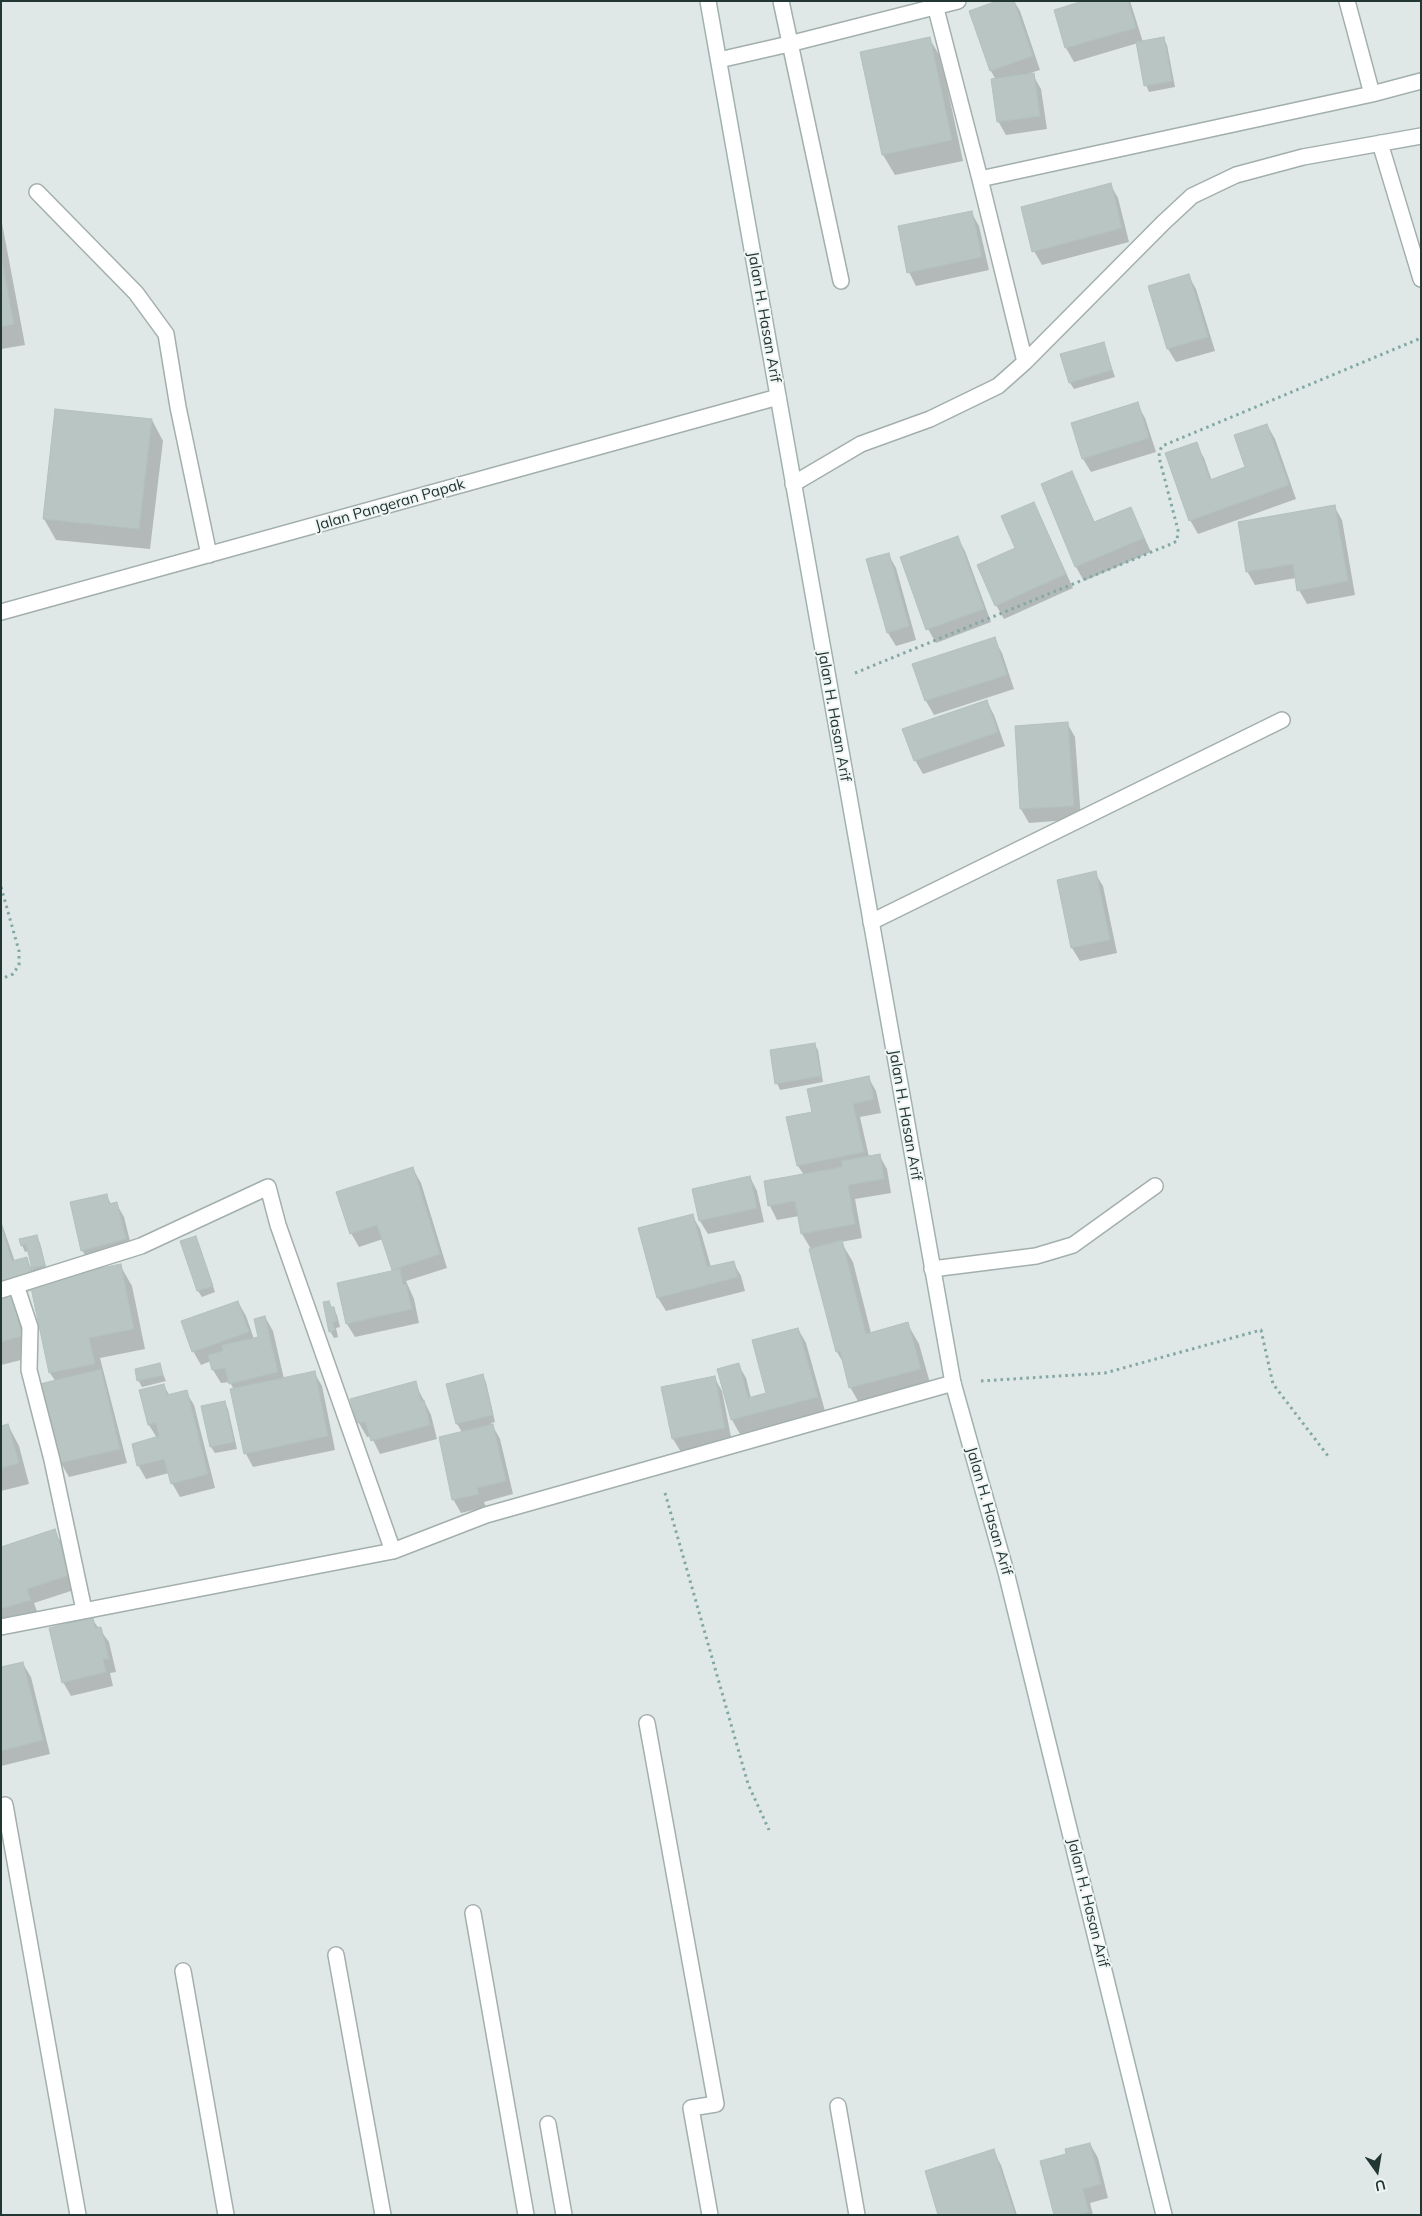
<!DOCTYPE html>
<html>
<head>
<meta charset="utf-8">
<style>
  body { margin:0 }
  #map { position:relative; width:1422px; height:2216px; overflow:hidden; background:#dfe8e6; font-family:Mulish,sans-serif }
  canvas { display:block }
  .frame { position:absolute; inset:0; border:2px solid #223634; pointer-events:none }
  .north { position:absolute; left:1352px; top:2146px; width:50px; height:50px; -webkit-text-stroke:4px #eff5f3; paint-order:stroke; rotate:167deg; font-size:14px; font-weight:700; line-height:20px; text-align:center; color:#223634 }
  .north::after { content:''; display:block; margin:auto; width:18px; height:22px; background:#223634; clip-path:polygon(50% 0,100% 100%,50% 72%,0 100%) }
</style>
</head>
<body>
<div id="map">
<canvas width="1422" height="2216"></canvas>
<div class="frame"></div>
<div class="north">U</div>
</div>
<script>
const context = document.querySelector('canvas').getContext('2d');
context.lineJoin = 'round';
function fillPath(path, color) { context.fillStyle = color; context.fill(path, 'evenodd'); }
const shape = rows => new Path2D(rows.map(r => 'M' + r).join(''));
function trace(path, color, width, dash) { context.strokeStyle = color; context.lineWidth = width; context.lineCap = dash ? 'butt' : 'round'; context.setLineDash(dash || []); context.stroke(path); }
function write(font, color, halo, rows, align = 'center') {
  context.font = font + ' Mulish,sans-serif'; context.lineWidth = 4; context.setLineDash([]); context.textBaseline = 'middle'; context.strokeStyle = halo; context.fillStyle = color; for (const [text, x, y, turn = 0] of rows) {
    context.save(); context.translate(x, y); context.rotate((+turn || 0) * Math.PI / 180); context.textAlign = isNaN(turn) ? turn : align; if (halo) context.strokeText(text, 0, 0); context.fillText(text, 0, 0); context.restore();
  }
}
fillPath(shape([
  [1001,1,1014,1,1020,11,1040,70,1027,74,1033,75,1041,89,1047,129,1006,135,998,121,996,80,991,71],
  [1088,1,1130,1,1143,42,1163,38,1167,45,1175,87,1149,92,1146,85,1138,43,1074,62,1066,48,1055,11],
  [929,38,941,58,963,161,895,175,883,155],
  [1110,184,1118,198,1129,242,1042,265,1034,251],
  [971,212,979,226,989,270,916,286,909,272],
  [1,218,25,345,1,349],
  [1188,275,1196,289,1215,351,1176,362,1168,349,1150,286],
  [1103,343,1115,377,1074,389,1070,383],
  [1137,404,1145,418,1156,452,1091,472,1083,459],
  [152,420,163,441,150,549,56,540,44,519],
  [1267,425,1275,439,1296,499,1198,534,1190,520,1196,444,1204,458,1212,481,1247,468],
  [1072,473,1095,523,1131,508,1151,552,1084,581,1076,567,1042,485],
  [1034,503,1073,588,1004,619,996,605],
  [1334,506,1342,520,1355,595,1307,604,1299,590,1296,578,1255,585,1247,571],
  [957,537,965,551,991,622,936,643,928,629],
  [888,554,896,568,916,640,896,646,888,633],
  [994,639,1002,653,1014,689,934,715,926,701,914,665],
  [987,702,994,715,1005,746,923,774,915,760],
  [1067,723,1075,737,1081,819,1029,823,1021,809,1016,727],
  [1095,873,1103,886,1117,953,1080,961,1072,948],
  [814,1044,818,1050,823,1082,780,1090,777,1083],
  [868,1077,876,1091,881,1113,860,1117,869,1157,879,1155,887,1169,891,1193,855,1199,862,1238,841,1242,853,1262,871,1333,907,1323,919,1344,932,1390,862,1408,850,1387,844,1364,837,1352,811,1249,802,1234,799,1216,777,1220,770,1206,765,1182,804,1175,798,1166,788,1118,814,1113],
  [413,1169,421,1183,447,1268,406,1281,414,1299,419,1323,355,1337,347,1324,394,1272,383,1239,359,1247,351,1233],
  [750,1177,757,1191,764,1222,708,1234,700,1221],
  [106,1195,111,1204,116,1203,124,1217,133,1253,90,1264,82,1250],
  [692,1215,700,1229,711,1267,733,1262,741,1276,745,1291,666,1311,658,1298],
  [1,1221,15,1262,26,1259,33,1270,28,1251,25,1252,22,1245,36,1237,40,1243,47,1271,37,1282,120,1265,132,1286,145,1349,100,1358,127,1463,69,1477,61,1463,42,1385,56,1382,50,1373,33,1290,11,1297,23,1317,33,1357,1,1365],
  [195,1237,215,1292,202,1297,198,1291],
  [238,1302,246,1316,254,1339,259,1338,265,1317,273,1331,284,1379,314,1372,322,1386,335,1450,253,1467,246,1454,232,1390,234,1390,230,1382,221,1383,213,1370,211,1361,201,1365,193,1351],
  [328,1302,337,1315,340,1327,336,1328,338,1337,334,1338,330,1331],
  [798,1329,806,1343,825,1411,740,1434,732,1420,719,1369,738,1364,746,1378,751,1398,767,1394],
  [159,1365,166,1381,142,1387,138,1380],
  [482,1376,486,1382,495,1422,491,1423,500,1439,513,1494,484,1502,486,1507,461,1513,453,1499,462,1432,457,1424,447,1384],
  [714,1377,722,1391,732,1442,681,1452,673,1439],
  [415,1383,431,1415,437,1439,380,1454,371,1436,367,1437,359,1423,352,1400],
  [164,1386,170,1396,186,1392,194,1405,215,1488,180,1497,172,1483,169,1473,146,1479,138,1465,157,1438,149,1425,140,1391],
  [224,1402,228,1409,237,1449,215,1453,211,1447],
  [8,1425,19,1446,29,1484,1,1491,1,1427],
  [54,1531,62,1544,77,1589,34,1603,38,1614,5,1624,1,1618,1,1548],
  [92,1619,109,1642,116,1672,110,1673,113,1686,71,1696,63,1682],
  [23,1664,31,1677,50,1754,1,1766,1,1669],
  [1090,2144,1098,2158,1108,2198,1090,2203,1093,2215,1055,2215,1068,2155],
  [993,2151,1001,2165,1017,2215,940,2215]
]), '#0003');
const building = shape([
  [997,1,1014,1,1033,56,990,71,969,11,997,1],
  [1083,1,1128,1,1136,28,1065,48,1054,10,1083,1],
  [930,37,952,140,882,155,860,52,930,37],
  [1164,37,1172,81,1144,86,1136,42,1164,37],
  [1034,73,1040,116,997,122,991,79,1034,73],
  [1111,183,1122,228,1032,252,1021,207,1111,183],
  [972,211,982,257,907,273,898,226,972,211],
  [1,255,14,324,1,327,1,255],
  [1189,274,1208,337,1167,349,1148,286,1189,274],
  [1104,342,1112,370,1069,383,1060,354,1104,342],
  [1138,402,1149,438,1082,459,1071,423,1138,402],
  [55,409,152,419,139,529,43,519,55,409],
  [1267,424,1289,485,1189,521,1165,453,1197,442,1210,480,1245,467,1234,435,1267,424],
  [1072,471,1094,522,1131,507,1144,538,1075,567,1041,484,1072,471],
  [1034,502,1066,574,995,606,977,565,1015,548,1001,516,1034,502],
  [1335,505,1348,581,1297,591,1293,564,1246,572,1238,522,1335,505],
  [958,536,984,609,926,630,900,557,958,536],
  [889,553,909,626,887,633,866,559,889,553],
  [995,637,1007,675,925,701,912,664,995,637],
  [987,700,998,732,914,761,902,729,987,700],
  [1068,722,1074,806,1020,809,1015,726,1068,722],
  [1096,871,1110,940,1071,948,1057,880,1096,871],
  [815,1043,821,1076,775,1084,770,1050,815,1043],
  [869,1076,874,1099,853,1104,864,1152,797,1166,786,1117,812,1112,807,1089,869,1076],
  [880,1154,884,1179,848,1185,855,1224,801,1234,795,1201,768,1206,764,1181,842,1167,841,1161,880,1154],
  [413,1167,440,1254,392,1270,377,1225,350,1234,336,1192,413,1167],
  [750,1176,757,1208,699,1221,692,1189,750,1176],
  [107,1194,109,1204,117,1202,126,1239,81,1251,70,1202,107,1194],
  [693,1214,707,1267,734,1261,738,1277,657,1298,638,1228,693,1214],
  [1,1225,12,1261,27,1257,32,1275,1,1284,1,1225],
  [37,1235,45,1265,32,1268,26,1244,21,1246,19,1239,37,1235],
  [196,1236,213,1286,197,1291,180,1241,196,1236],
  [842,1240,866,1334,908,1322,921,1369,849,1388,840,1351,836,1352,809,1249,842,1240],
  [121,1264,134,1329,89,1338,95,1364,49,1373,30,1283,121,1264],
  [400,1269,403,1285,406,1284,412,1309,346,1324,337,1283,400,1269],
  [12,1295,22,1336,1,1342,1,1298,12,1295],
  [238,1301,249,1332,192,1352,181,1321,238,1301],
  [329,1301,331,1307,334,1307,337,1321,333,1322,335,1330,329,1332,323,1302,329,1301],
  [265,1316,278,1372,229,1384,225,1368,212,1370,208,1355,223,1351,222,1345,258,1337,254,1319,265,1316],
  [798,1328,818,1397,731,1420,717,1369,739,1363,748,1398,766,1393,752,1340,798,1328],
  [160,1363,163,1375,137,1381,135,1369,160,1363],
  [101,1369,120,1449,60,1463,40,1384,101,1369],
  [315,1371,328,1436,244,1454,230,1389,315,1371],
  [483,1374,493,1415,456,1424,446,1384,483,1374],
  [715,1376,725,1428,672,1439,661,1387,715,1376],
  [416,1381,421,1401,424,1400,430,1425,371,1441,365,1422,357,1423,350,1399,416,1381],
  [164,1384,167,1395,187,1390,208,1474,171,1484,164,1459,137,1466,132,1444,159,1436,156,1423,148,1425,139,1390,164,1384],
  [225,1401,234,1442,210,1447,201,1406,225,1401],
  [8,1424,19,1463,1,1468,1,1426,8,1424],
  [493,1424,506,1481,477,1488,479,1494,452,1500,439,1437,493,1424],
  [55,1529,70,1575,27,1589,31,1600,1,1609,1,1547,55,1529],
  [93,1617,95,1628,101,1627,109,1659,103,1659,106,1672,62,1683,49,1628,93,1617],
  [23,1662,43,1740,1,1751,1,1667,23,1662],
  [1090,2143,1101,2184,1083,2189,1089,2212,1078,2215,1054,2215,1040,2161,1066,2154,1065,2149,1090,2143],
  [994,2149,1015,2215,938,2215,925,2171,994,2149]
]);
fillPath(building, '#b8c5c2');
trace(building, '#b2c1bd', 1);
const street = shape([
  [781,1,841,281],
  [934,1,980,179,1025,362],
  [1347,1,1372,94],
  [719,60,789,44,958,1],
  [1380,143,1421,279],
  [980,179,1372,94,1421,81],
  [37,192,136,293,166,334,178,407,209,555],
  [793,484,861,444,930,419,998,386,1025,362,1163,223,1192,196,1236,175,1303,157,1421,136],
  [1,612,778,397],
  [871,922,1282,720],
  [932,1269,1036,1256,1073,1245,1155,1186],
  [16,1285,30,1327,29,1370,52,1460,84,1610],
  [1,1290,141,1246,268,1187,278,1225,393,1551],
  [1,1627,393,1551,486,1515,953,1383],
  [647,1723,716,2104,691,2108,710,2215],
  [5,1805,78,2215],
  [473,1913,526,2215],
  [336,1955,383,2215],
  [183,1971,226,2215],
  [838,2106,857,2215],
  [548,2124,564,2215]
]);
const secondary = shape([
  [708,1,953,1383,1006,1572,1164,2215]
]);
trace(street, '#a3afad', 18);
trace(secondary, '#a0b2af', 18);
trace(shape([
  [855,673,1171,544,1177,541,1178,530,1160,461,1159,453,1162,446,1421,338],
  [1,887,19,951,19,965,13,974,1,979],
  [981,1381,1105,1373,1261,1330,1273,1384,1328,1456],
  [665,1493,748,1784,769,1830]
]), '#83a8a3', 3, [2.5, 4]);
trace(street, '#fff', 15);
trace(secondary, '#fff', 15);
write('15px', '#223634', '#eff5f3', [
  ["Jalan H. Hasan Arif",764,317,80],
  ["Jalan Pangeran Papak",390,505,-16],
  ["Jalan H. Hasan Arif",834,716,80],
  ["Jalan H. Hasan Arif",905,1115,80],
  ["Jalan H. Hasan Arif",989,1511,74],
  ["Jalan H. Hasan Arif",1088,1903,76]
]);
</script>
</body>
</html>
